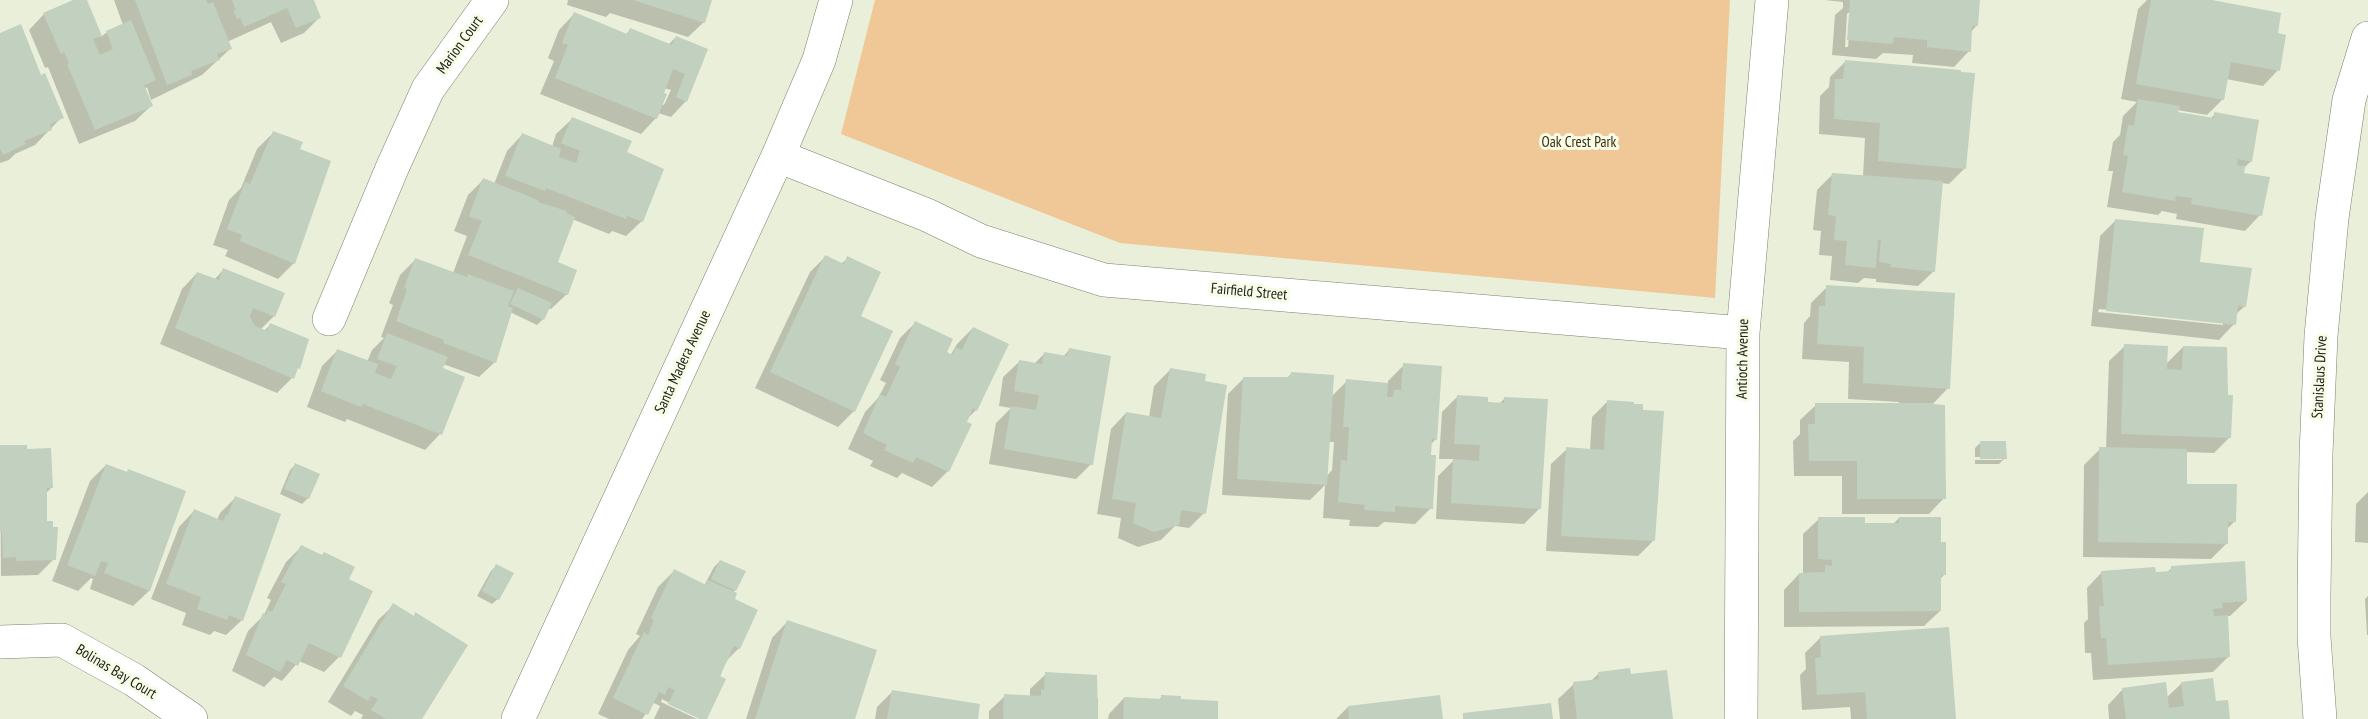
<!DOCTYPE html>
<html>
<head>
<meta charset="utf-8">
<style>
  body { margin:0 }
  canvas { display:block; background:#eaefda }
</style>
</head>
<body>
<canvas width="2368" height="719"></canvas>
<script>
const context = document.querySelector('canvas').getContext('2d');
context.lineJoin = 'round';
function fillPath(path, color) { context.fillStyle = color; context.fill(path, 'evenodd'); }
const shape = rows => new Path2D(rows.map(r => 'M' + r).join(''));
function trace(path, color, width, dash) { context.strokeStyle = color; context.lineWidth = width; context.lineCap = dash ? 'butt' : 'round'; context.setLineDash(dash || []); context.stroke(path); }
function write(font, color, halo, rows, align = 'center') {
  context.font = font + ' "PT Sans Narrow",sans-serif'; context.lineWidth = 6; context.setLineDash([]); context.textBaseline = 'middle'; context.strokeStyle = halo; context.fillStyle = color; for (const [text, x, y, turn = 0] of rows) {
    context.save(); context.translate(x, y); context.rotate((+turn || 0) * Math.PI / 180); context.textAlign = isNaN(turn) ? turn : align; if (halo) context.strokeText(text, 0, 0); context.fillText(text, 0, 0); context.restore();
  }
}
fillPath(shape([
  [875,0,1730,0,1715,298,1120,243,841,134]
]), '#f0c898');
fillPath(shape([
  [77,0,85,0,101,37,107,32,123,25,114,0,312,0,320,17,304,33,281,43,271,22,227,42,230,49,202,75,151,100,147,87,144,90,151,106,135,121,79,144,48,67,45,68,29,30,44,14],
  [568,0,710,0,704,22,688,37,610,13,606,17,567,5],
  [1825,0,1979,0,1977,25,1971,32,1969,51,1954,67,1912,63,1913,55,1883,53,1876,59,1832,55,1835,15,1843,8,1843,2],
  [1851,11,1848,47,1845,47,1847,14],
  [2147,0,2203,0,2276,35,2278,70,2263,86,2226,79,2223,99,2207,115,2177,110,2176,113,2210,119,2215,114,2251,161,2243,169,2242,174,2260,215,2245,231,2176,219,2177,214,2162,211,2158,215,2107,207,2113,171,2108,171,2113,142,2120,135,2123,116,2137,102,2121,99,2138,9],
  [574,14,625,35,630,30,668,45,676,37,707,50,686,101,671,117,658,113,656,118,641,134,540,94,554,61,548,58,559,30],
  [664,88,671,90,664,105,662,104],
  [0,35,40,77,62,117,35,145,15,154,9,160,0,163],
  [1846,61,1965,168,1949,184,1941,183,1934,271,1918,286,1876,282,1876,279,1864,278,1858,283,1830,280,1832,256,1819,255,1821,231,1813,230,1817,190,1833,174,1863,176,1865,138,1819,134,1820,96,1829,87,1830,77],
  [572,119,625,153,642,221,626,236,612,231,609,234,572,219,556,262,567,294,551,309,548,308,543,319,537,325,510,312,495,362,479,377,443,364,441,369,440,434,425,450,347,419,345,422,307,407,322,366,338,350,367,362,372,350,384,338,381,337,393,305,389,303,400,275,416,259,453,273,467,236,454,231,468,195,483,180,494,184,507,151,522,135,552,147,556,134],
  [273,133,298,150,330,162,294,263,278,279,225,256,228,250,213,245,229,200,241,188,257,149],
  [2116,220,2198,264,2245,306,2235,315,2234,324,2219,340,2091,326,2100,236],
  [2099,309,2223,322,2223,325,2098,312],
  [825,257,841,264,848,258,859,317,854,411,838,427,755,388,810,272],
  [223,270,274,316,260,330,264,331,271,324,292,378,277,393,160,344,182,289,197,273,214,280],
  [1827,287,1948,388,1931,406,1944,498,1929,514,1842,514,1842,476,1794,476,1793,441,1800,434,1800,420,1816,405,1899,404,1899,402,1848,399,1849,362,1802,359,1804,323,1810,316,1811,303],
  [915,323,945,353,950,356,957,344,973,328,976,410,967,419,948,471,932,487,902,473,897,478,870,466,873,461,848,449,865,412,878,398,886,383,880,380,900,338],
  [2125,346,2165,365,2183,347,2226,396,2230,437,2214,453,2186,452,2186,485,2235,521,2227,529,2227,543,2211,559,2083,557,2084,465,2100,449,2106,449,2109,361],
  [1069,350,1091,464,1076,479,989,464,996,423,1011,408,999,406,1003,377,1019,362,1034,364,1045,353,1063,357],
  [1404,365,1436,439,1430,445,1431,508,1415,524,1384,522,1378,527,1349,526,1350,520,1323,518,1325,485,1310,500,1222,495,1228,394,1244,378,1286,379,1291,374,1331,397,1347,381,1388,384,1388,381],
  [1328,442,1334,442,1332,470,1326,477],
  [1170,370,1204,513,1189,528,1175,526,1161,540,1138,547,1118,538,1121,518,1097,514,1111,429,1126,413,1149,417,1154,386],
  [1457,397,1499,404,1505,398,1540,508,1524,524,1436,519,1438,476,1455,459,1439,459,1442,412],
  [1607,402,1653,541,1638,556,1546,551,1551,464,1567,449,1590,450,1592,417],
  [1981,442,2005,458,1999,464,1975,464,1975,460,2002,460,2002,457,1975,457,1975,448],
  [0,446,25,450,51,488,45,494,45,523,54,559,38,575,1,576],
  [106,465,184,492,149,591,133,606,90,589,93,579,91,578,78,591,52,581,90,481],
  [295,465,308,498,302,504,280,494,290,470],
  [2368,492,2368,543,2355,542,2356,504],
  [235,498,242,620,226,635,214,631,210,635,182,625,186,613,151,599,179,527,194,511,217,520,220,513],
  [1899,518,1939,544,1945,574,1940,579,1940,611,1924,626,1784,627,1784,590,1799,574,1803,574,1803,534,1819,519,1863,524,1893,524],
  [302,546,347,580,339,657,324,672,299,661,282,681,274,677,264,687,232,671,248,631,264,615,271,600,267,598,286,562],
  [720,561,735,590,733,593,733,600,739,648,725,662,706,719,700,719,662,699,661,702,697,719,654,719,660,706,654,703,642,719,609,719,598,714,628,650,640,636,636,634,658,587,674,571,704,586,714,567],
  [496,566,498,599,492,604,477,596,491,571],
  [2172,568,2246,601,2230,616,2227,616,2229,656,2213,672,2093,680,2091,653,2085,653,2084,623,2088,619,2087,588,2102,572,2166,573],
  [2368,596,2368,635,2367,635,2365,599],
  [394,605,421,719,361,719,363,715,355,711,351,716,328,702,378,620],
  [787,622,853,719,746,719,772,638],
  [1821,637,1954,719,1851,719,1850,707,1802,710,1800,675,1806,669,1805,653],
  [1599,673,1630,676,1671,719,1560,719,1558,699,1574,684,1590,682],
  [1046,674,1098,699,1097,719,989,719,989,711,1005,696,1030,697,1030,689],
  [2182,683,2228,719,2109,719,2108,705,2123,689,2166,698],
  [892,692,976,719,875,719,877,707],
  [1162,697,1180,701,1216,719,1108,719,1109,714,1124,698,1158,700],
  [1348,707,1442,719,1336,719]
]), '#0003');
fillPath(shape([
  [73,0,87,0,102,36,93,39,100,55,113,49,106,31,131,20,156,80,144,85,153,106,95,130,67,64,69,63,64,52,61,54,43,13],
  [135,0,206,0,208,4,213,2,232,49,217,54,220,60,191,71,192,75,167,85],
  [232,0,314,0,321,18,296,28,287,8,244,27,240,18,237,19,233,11,236,10],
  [633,0,712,0,705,23],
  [1850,0,1980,0,1978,26,1972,26,1971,52,1927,47,1927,40,1894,37,1893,44,1847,40],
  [2151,0,2212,0,2281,13,2278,33,2286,35,2280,71,2231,62,2224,100,2136,84],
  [574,12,627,34,630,28,672,45,676,36,708,49,687,102,676,97,685,74,673,69,664,93,667,94,657,119,555,78,568,45,562,43],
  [21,24,41,75,45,73,64,118,50,124,52,130,24,141,26,144,3,155,0,149,0,33],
  [1845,60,1961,70,1961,72,1975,73,1966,169,1878,161,1880,123,1834,119,1835,79,1843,79],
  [2138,99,2180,106,2178,112,2214,118,2214,112,2259,120,2252,162,2238,159,2237,165,2245,166,2244,173,2270,177,2262,216,2191,204,2192,198,2176,196,2175,201,2122,192,2128,156,2123,155,2128,125,2134,126],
  [572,117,632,141,627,152,664,169,643,222,627,216,626,219,546,188,545,191,505,176,522,133,561,149,559,157,576,163,580,151,561,143],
  [273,131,303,142,300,149,331,161,295,264,240,241,242,235,227,229,245,182,250,184],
  [1832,173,1943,181,1935,272,1890,267,1891,264,1879,262,1881,240,1878,240,1876,268,1845,265,1847,241,1834,240,1836,216,1828,215],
  [483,178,538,200,538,202,567,211,566,213,575,217,558,262,577,270,568,295,468,255,482,221,469,216],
  [2115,219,2204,228,2200,262,2252,268,2246,307,2238,306,2236,325,2106,311],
  [825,255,844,264,847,256,881,272,861,316,893,331,855,412,770,372],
  [415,258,467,277,468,274,514,291,508,306,513,308,496,363,443,343,444,340,396,321,407,289,404,288],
  [223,268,285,293,275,317,253,308,250,317,255,326,267,331,270,323,309,339,300,369,298,368,294,379,175,328,197,272,219,280],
  [1826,285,1955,293,1950,389,1863,383,1864,347,1817,344,1819,306,1825,306],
  [518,288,552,303,544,320,510,304],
  [915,321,953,339,947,352,952,355,956,348,962,350,973,327,1009,344,977,411,973,408,967,422,972,424,949,472,916,457,913,463,884,450,887,445,863,433,880,394,886,397,900,367,895,364],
  [387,333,448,357,443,368,465,377,442,435,363,404,361,407,321,391,337,349,378,364,375,373,391,379,397,366,377,359],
  [2124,344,2168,346,2167,369,2182,370,2183,346,2227,347,2228,395,2233,395,2231,438,2121,434],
  [1069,348,1111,356,1093,465,1004,449,1011,406,1036,410,1039,395,1014,391,1019,360,1042,364,1044,352,1067,356],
  [1403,363,1442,366,1437,440,1432,439,1431,455,1436,455,1433,509,1395,506,1395,512,1364,510,1365,505,1338,502,1341,460,1347,461,1349,427,1343,427,1346,379,1388,383,1387,397,1393,397,1394,390,1401,390],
  [1170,368,1206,374,1205,381,1227,385,1206,514,1181,510,1179,525,1154,532,1133,523,1136,503,1112,499,1126,412,1161,418],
  [1291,372,1334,375,1327,485,1237,479,1243,377,1290,377],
  [1457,395,1488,397,1488,402,1504,403,1504,397,1548,399,1541,509,1451,503,1453,459,1479,461,1480,445,1454,444],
  [1607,400,1634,402,1634,404,1643,404,1643,410,1664,411,1655,541,1561,536,1566,447,1604,450],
  [1815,403,1933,403,1933,404,1945,405,1946,499,1857,499,1857,461,1809,461,1808,424,1815,424],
  [1980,441,2006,441,2007,459,1980,459],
  [0,445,27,445,27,449,51,448,53,488,47,488,47,521,53,521,53,527,58,527,56,560,16,561,16,557,3,558,2,532,0,532],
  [2099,447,2187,449,2187,484,2237,484,2236,522,2228,522,2228,544,2098,542],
  [295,463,320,474,309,499,284,489],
  [106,464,127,472,128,469,186,491,150,591,104,573,108,563,101,561,95,576,67,565],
  [235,496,281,514,243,621,229,615,227,620,197,609,201,597,166,584,194,509,223,521,226,515,228,515],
  [1818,517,1865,517,1865,523,1899,523,1899,517,1941,517,1941,542,1946,542,1946,575,1941,575,1941,611,1799,612,1799,573,1825,572,1825,565,1832,566,1832,560,1818,559],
  [301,545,322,555,324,552,355,567,349,579,373,591,341,658,309,643,298,666,287,660,280,672,246,655,263,613,266,615,268,610,272,612,286,584,281,582],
  [720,560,746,571,736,591,711,579],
  [2245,561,2247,601,2222,603,2223,608,2213,609,2214,616,2228,615,2230,657,2108,665,2106,638,2101,638,2099,606,2104,606,2101,571,2155,567,2156,572,2171,571,2171,566],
  [496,564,514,573,499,600,482,591],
  [674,569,706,585,708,580,737,593,735,599,758,610,740,649,734,646,720,676,726,679,707,719,700,719,668,704,675,690,668,687,665,695,659,692,648,715,613,698,644,632,648,635,654,620,651,618],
  [393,603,414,616,415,612,468,645,422,719,386,719,371,710,378,699,371,696,368,701,343,686],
  [787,620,877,650,855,719,755,719],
  [1949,627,1956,719,1867,719,1865,692,1817,695,1815,658,1821,657,1820,636],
  [1630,668,1631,674,1667,670,1673,719,1577,719,1573,682,1599,679,1598,672],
  [1045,672,1097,675,1098,719,1003,719,1004,694,1041,696,1041,689,1044,690],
  [2213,678,2216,701,2228,700,2230,719,2126,719,2122,688,2166,682,2169,708,2184,706,2181,682],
  [892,690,980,704,978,719,887,719],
  [1161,695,1181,696,1181,699,1218,701,1218,719,1123,719,1124,697,1161,699],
  [1440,695,1443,719,1349,719,1348,706],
  [1551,703,1553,719,1463,719,1463,713]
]), '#c1d0bf');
const minor = shape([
  [778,156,927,215,981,241,1104,280,1743,333],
  [329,319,393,166,428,89,492,0],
  [0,642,62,640,134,680,191,719],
  [518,719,778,156,819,60,836,0],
  [1741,719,1743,333,1772,0],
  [2320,719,2314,637,2314,595,2316,454,2321,336,2332,218,2349,100,2368,38]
]);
trace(minor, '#7d826e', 34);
trace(minor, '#fff', 33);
write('15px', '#21231c', '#f7fce7', [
  ["Marion Court",460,45,-54],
  ["Fairfield Street",1249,292,5],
  ["Antioch Avenue",1743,359,-89],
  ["Santa Madera Avenue",683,362,-65],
  ["Stanislaus Drive",2320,377,-87],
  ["Bolinas Bay Court",116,672,31]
]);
write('15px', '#3f2b0f', '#f7fce7', [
  ["Oak Crest Park",1579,143]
]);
</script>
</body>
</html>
